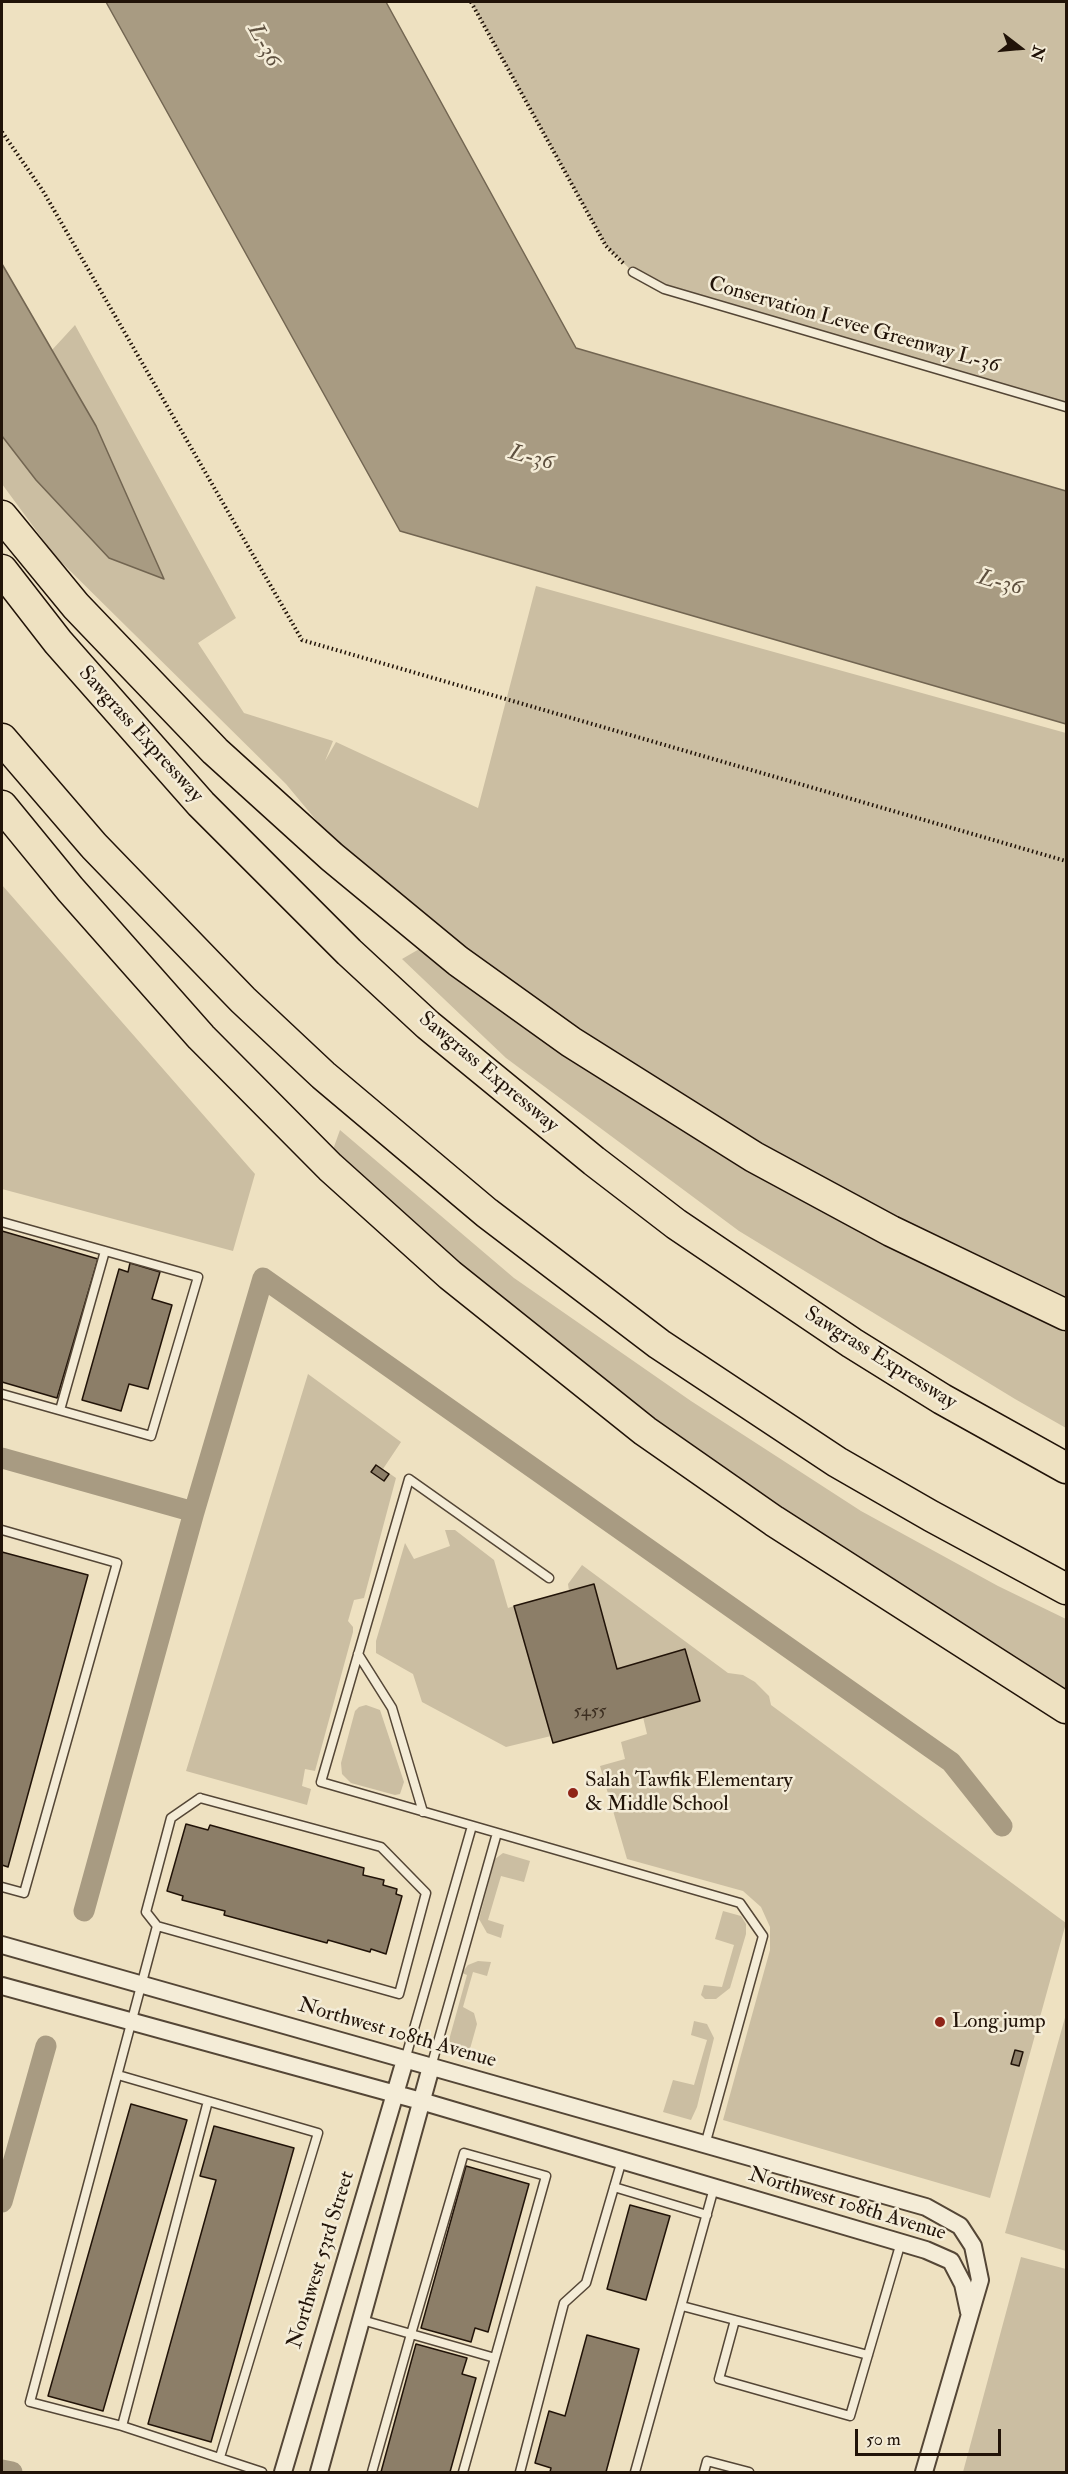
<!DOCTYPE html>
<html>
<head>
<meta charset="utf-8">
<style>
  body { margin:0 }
  #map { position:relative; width:1068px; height:2474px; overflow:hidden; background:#eee1c1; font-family:"IM FELL Double Pica",serif }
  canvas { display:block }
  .frame { position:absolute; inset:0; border:3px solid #211308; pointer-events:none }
  .north { position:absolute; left:990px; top:18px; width:60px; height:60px; -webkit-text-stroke:4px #f4ecd7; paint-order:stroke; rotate:106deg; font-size:16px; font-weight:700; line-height:24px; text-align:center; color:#211308 }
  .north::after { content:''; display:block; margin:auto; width:21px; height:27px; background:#211308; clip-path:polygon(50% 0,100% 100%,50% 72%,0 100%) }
  .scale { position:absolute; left:855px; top:2429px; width:146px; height:27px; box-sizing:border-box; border:3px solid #211308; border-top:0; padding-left:8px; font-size:18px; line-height:21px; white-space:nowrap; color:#211308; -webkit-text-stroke:4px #f4ecd7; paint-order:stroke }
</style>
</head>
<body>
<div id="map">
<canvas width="1068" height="2474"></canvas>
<div class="frame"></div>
<div class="north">N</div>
<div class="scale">50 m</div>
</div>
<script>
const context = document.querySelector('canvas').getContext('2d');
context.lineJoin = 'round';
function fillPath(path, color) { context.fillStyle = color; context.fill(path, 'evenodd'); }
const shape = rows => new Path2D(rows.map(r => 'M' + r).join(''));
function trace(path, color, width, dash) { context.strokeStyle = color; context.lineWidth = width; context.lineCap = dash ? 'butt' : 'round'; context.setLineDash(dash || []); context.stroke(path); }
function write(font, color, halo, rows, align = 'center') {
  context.font = font + ' "IM FELL Double Pica",serif'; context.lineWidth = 5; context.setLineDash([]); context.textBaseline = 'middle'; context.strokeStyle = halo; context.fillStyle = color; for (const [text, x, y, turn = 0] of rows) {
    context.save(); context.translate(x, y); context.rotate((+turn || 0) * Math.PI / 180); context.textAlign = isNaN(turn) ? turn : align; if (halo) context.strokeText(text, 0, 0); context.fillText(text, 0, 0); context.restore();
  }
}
fillPath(shape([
  [471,2,1066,2,1066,407,664,289,633,272,606,246],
  [75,325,236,618,198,643,244,713,333,741,325,761,336,742,478,808,536,586,1066,733,1066,1301,823,1185,563,1026,341,850,286,784,55,556,2,484,2,436,36,480,96,426,52,350],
  [2,885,255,1174,233,1251,2,1189],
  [421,948,476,993,590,1072,978,1289,1066,1333,1066,1428,1015,1399,739,1231,506,1058,402,959],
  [340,1130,514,1278,691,1401,861,1511,998,1586,1066,1619,1066,1702,650,1424,330,1158],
  [308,1374,401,1442,383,1469,396,1478,364,1598,354,1600,348,1621,353,1627,353,1632,315,1771,305,1769,302,1786,311,1789,307,1805,186,1771],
  [445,1530,455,1530,494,1560,508,1608,514,1606,551,1736,506,1747,422,1702,413,1674,376,1653,376,1641,405,1543,414,1559,450,1546],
  [582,1565,728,1673,743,1675,755,1682,769,1696,771,1705,1066,1923,990,2198,723,2120,770,1950,770,1927,761,1907,743,1891,627,1859,600,1766,625,1759,621,1742,647,1734,643,1717,685,1650,617,1669,594,1584,569,1591,568,1584],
  [366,1705,380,1710,404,1782,400,1794,395,1795,351,1783,342,1774,341,1763,355,1711,359,1707],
  [503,1853,530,1861,524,1882,501,1876,488,1920,504,1925,501,1938,487,1933,479,1919,495,1859],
  [723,1911,741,1916,746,1924,746,1934,730,1988,716,1999,705,1999,701,1995,704,1985,722,1987,734,1945,715,1939],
  [478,1961,491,1962,487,1976,473,1972,463,2007,474,2013,477,2024,468,2056,456,2052,449,2040,467,1975,462,1973,468,1965],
  [1066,2014,1066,2251,1005,2233],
  [694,2021,707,2024,714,2038,697,2107,691,2120,663,2112,673,2080,694,2085,707,2040,691,2035],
  [1021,2257,1066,2269,1066,2472,963,2472]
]), '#cbbea2');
const water = shape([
  [106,2,386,2,576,348,1066,491,1066,724,400,531,106,2],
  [2,264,96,426,164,579,109,558,36,480,2,436,2,264]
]);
fillPath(water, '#a89b82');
trace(water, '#726551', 1.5);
trace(shape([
  [2,1458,194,1512,263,1278,951,1762,1002,1826],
  [84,1911,194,1512],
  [2,2202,46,2046],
  [2,2470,12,2472]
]), '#a89b82', 21);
const building = shape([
  [2,1231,98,1259,57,1398,2,1382,2,1231],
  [130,1263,160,1272,152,1299,172,1305,148,1389,129,1384,121,1411,82,1400,119,1269,128,1272,130,1263],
  [376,1465,389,1474,384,1481,371,1472,376,1465],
  [2,1552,88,1575,8,1867,2,1865,2,1552],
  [594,1584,617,1669,685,1649,700,1701,553,1743,514,1606,594,1584],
  [186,1824,208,1830,210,1825,364,1868,363,1875,384,1880,383,1885,397,1889,396,1894,402,1896,386,1954,371,1949,370,1952,328,1940,327,1943,224,1915,225,1911,182,1900,183,1896,167,1891,186,1824],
  [1015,2050,1023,2052,1019,2066,1011,2064,1015,2050],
  [131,2104,187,2120,103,2411,48,2396,131,2104],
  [214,2126,294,2148,211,2442,148,2424,216,2180,200,2176,214,2126],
  [466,2166,529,2184,488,2332,475,2328,471,2342,421,2328,466,2166],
  [630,2205,670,2216,646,2300,607,2289,630,2205],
  [587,2335,639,2349,606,2472,550,2472,551,2468,535,2463,549,2411,565,2416,587,2335],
  [416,2344,467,2358,462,2374,476,2378,450,2472,381,2472,416,2344]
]);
fillPath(building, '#8c7e68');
trace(building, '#211308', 1.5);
const service = shape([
  [633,272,664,289,1066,407],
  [2,1222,198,1277,151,1436,2,1394],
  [60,1410,105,1251],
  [2,1530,117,1563,24,1893,2,1887],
  [549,1578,409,1479,321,1782,740,1903,763,1936,705,2145],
  [358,1654,392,1708,423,1812],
  [200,1798,381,1847,426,1893,399,1994,157,1926,146,1912,171,1818,200,1798],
  [157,1926,30,2402,122,2426,262,2472],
  [405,2060,472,1826],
  [431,2067,497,1833],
  [118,2075,318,2133,220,2457],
  [614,2187,707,2215],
  [682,2306,735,2320,719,2379,850,2416,901,2242],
  [362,2320,495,2358,546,2176,464,2153,411,2334,372,2472],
  [735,2320,868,2355],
  [122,2426,208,2101],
  [463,2472,495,2358],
  [520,2472,564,2303,586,2283,622,2160],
  [635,2472,714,2188],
  [704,2472,707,2461,749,2472]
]);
const minor = shape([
  [2,1945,926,2207,960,2226,973,2246,980,2280,924,2472],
  [2,1986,421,2101,926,2250,951,2261,963,2284,969,2312],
  [283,2472,405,2060],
  [319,2472,431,2067]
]);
const motorway = shape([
  [2,516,76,606,215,751,332,857,458,961,571,1042,754,1157,891,1231,1066,1315],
  [2,570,58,642,201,804,349,952,428,1025,594,1161,676,1224,852,1343,942,1399,1066,1468],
  [2,739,94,846,243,1000,323,1075,487,1213,659,1344,837,1462,931,1516,1066,1589],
  [2,806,70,889,201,1037,330,1167,450,1275,645,1431,774,1521,1066,1708]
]);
trace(service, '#544636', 11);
trace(minor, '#544636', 20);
trace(motorway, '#211308', 33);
trace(shape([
  [471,2,606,246,624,264],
  [2,132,43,191,302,640,1066,861]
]), '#211308', 4, [1.5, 3]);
trace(service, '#f4ecd7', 8);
trace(minor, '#f4ecd7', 16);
trace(motorway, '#eee1c1', 30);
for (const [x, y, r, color] of [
  [573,1793,6,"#8f2418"],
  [940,2022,6,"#8f2418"]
]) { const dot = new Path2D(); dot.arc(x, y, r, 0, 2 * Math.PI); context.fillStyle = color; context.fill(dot); trace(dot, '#f4ecd7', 2); }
write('18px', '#3c2e20', null, [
  ["5455",590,1712]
]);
write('21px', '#211308', '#f4ecd7', [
  ["Conservation Levee Greenway L-36",854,326,16],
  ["Sawgrass Expressway",140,735,48],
  ["Sawgrass Expressway",488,1073,40],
  ["Sawgrass Expressway",880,1359,32],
  ["Northwest 108th Avenue",397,2034,16],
  ["Northwest 108th Avenue",847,2205,17],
  ["Northwest 53rd Street",322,2260,-73]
]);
write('21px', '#211308', '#f4ecd7', [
  ["Salah Tawfik Elementary",585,1781],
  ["& Middle School",585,1805],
  ["Long jump",952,2022]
], 'left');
write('italic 22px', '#5e503f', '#f4ecd7', [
  ["L-36",263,46,61],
  ["L-36",531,459,15],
  ["L-36",1000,584,15]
]);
</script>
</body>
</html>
